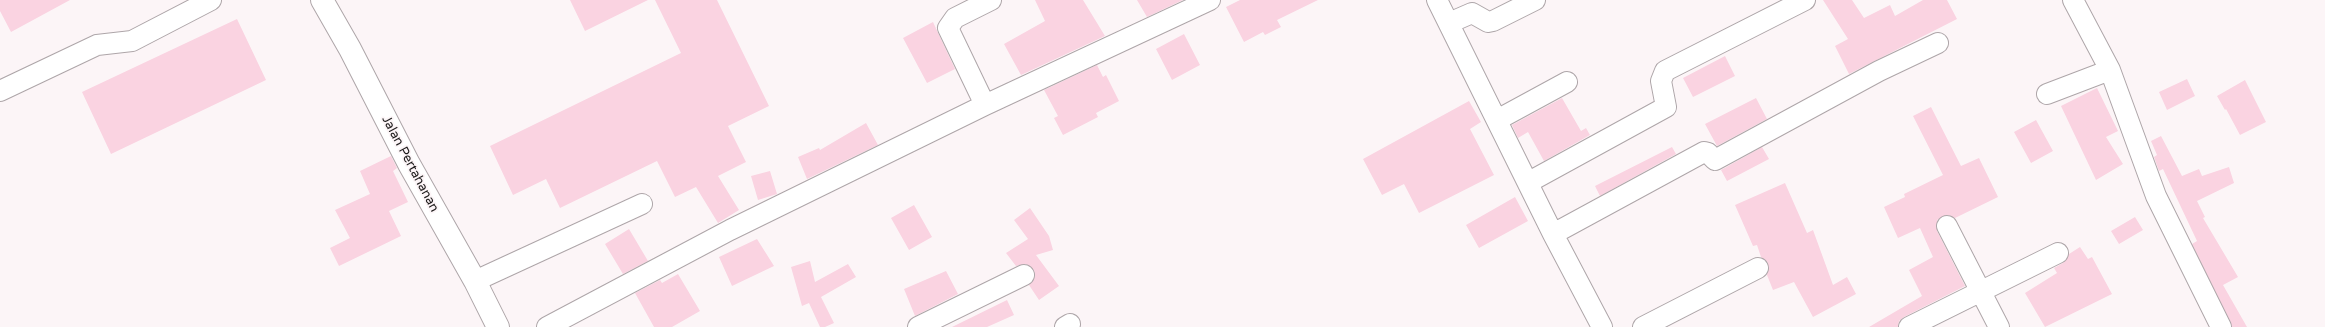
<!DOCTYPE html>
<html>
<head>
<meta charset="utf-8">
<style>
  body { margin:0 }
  canvas { display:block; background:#fcf5f7 }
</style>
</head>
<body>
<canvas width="2325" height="327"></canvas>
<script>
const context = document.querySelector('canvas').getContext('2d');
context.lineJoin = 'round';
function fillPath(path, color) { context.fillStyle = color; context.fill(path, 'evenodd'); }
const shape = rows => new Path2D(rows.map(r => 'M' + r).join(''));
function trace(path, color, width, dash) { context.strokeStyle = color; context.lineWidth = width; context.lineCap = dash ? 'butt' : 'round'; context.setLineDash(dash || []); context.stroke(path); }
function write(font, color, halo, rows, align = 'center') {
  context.font = font + ' "Varela Round",sans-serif'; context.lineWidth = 3.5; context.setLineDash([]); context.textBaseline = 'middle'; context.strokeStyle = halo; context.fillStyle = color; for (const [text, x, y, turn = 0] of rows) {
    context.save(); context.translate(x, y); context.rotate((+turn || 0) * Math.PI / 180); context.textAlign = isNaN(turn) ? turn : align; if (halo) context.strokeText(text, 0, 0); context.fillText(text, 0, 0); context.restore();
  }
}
fillPath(shape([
  [0,0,70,0,11,32,0,11],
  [570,0,648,0,585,31],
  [655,0,717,0,769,106,728,126,746,162,718,176,739,210,718,223,696,187,675,197,657,161,560,208,546,179,513,195,490,146,681,53],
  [1035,0,1083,0,1105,36,1021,75,1004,44,1045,21],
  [1137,0,1183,0,1147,17],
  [1240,0,1318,0,1277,20,1281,27,1265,35,1263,32,1244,42,1226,7],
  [1823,0,1852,0,1864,18,1890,5,1895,16,1923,0,1947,0,1957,19,1849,74,1835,46,1848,39],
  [237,19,266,80,111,154,82,92],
  [933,22,955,69,927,83,903,38],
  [1184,34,1200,65,1172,80,1156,49],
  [1725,56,1735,76,1693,97,1683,78],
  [1097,65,1103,77,1106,75,1119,101,1096,113,1098,117,1063,135,1054,118,1058,116,1044,90],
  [2187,79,2195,96,2167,110,2159,92],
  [2245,80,2266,122,2240,135,2226,109,2225,110,2217,96],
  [2097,88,2118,131,2106,137,2123,164,2096,180,2061,106],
  [1562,98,1581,131,1586,128,1590,135,1544,161,1528,132,1518,138,1512,125],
  [1756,98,1767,119,1717,146,1705,124],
  [1469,101,1481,122,1470,129,1494,175,1419,213,1404,184,1382,195,1363,159],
  [1931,107,1961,166,1979,158,1998,197,1955,218,1947,215,1937,220,1937,231,1965,286,1904,317,1899,321,1898,327,1869,327,1922,296,1909,270,1933,257,1920,228,1898,238,1884,207,1905,197,1904,194,1943,175,1913,116],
  [2036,120,2053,151,2031,163,2014,132],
  [866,123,878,145,807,179,798,157,819,148,820,150],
  [2161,136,2182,176,2199,169,2202,176,2229,167,2234,183,2197,201,2205,217,2203,218,2238,277,2223,285,2247,327,2232,327,2192,244,2197,241,2163,169,2159,171,2154,157,2157,155,2151,141],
  [1672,147,1676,154,1600,196,1595,186],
  [1762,147,1769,159,1727,181,1721,170],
  [391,156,397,168,393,171,408,202,389,211,401,236,339,266,330,248,350,238,335,210,370,194,360,171],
  [770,171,777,194,758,200,751,176],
  [1785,183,1807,233,1813,230,1833,285,1847,277,1856,294,1813,317,1794,282,1773,290,1767,275,1768,263,1761,257,1757,245,1753,246,1735,205],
  [1515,197,1528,221,1479,248,1466,225],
  [914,205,932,237,909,250,891,218],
  [1030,208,1049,236,1053,250,1036,255,1059,286,1039,300,1029,285,1035,276,1034,270,1025,264,1016,266,1006,253,1028,239,1014,220],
  [2135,217,2143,230,2119,244,2111,231],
  [629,229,648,261,623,274,605,244],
  [757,239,774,266,732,286,719,257],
  [2080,247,2088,259,2092,257,2112,294,2045,327,2025,293,2057,273,2054,268,2063,263,2069,254],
  [810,261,815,282,848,264,856,277,821,297,834,323,825,327,820,327,809,303,802,306,791,267],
  [946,271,958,294,915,316,904,289],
  [678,274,700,311,672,327,654,327,635,293,660,280,662,283],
  [1007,300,1014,315,987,327,952,327]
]), '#fad3e1');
const minor = shape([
  [1437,0,1553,234,1602,327],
  [2073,0,2110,70,2156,196,2221,327],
  [1449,23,1472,13,1488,22,1493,21,1535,0],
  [0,91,97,45,132,41,211,0],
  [2047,94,2110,70],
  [985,105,948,28,955,18,991,0],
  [1497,120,1567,82],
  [1529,182,1666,107,1661,81,1665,71,1805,0],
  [1947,226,1999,327],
  [1553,234,1704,152,1708,153,1715,160,1879,71,1938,43],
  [475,281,642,204],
  [547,327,730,230,985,105,1210,0],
  [918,327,1024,275],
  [1065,327,1070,324],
  [1643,327,1758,268],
  [1909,327,2058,253]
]);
const primary = shape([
  [322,0,350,49,409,164,475,281,498,327]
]);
trace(minor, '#aea6a9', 22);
trace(primary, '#aea6a9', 24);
trace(minor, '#fff', 20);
trace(primary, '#fff', 22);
write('13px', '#1d1b1b', '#fcf5f7', [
  ["Jalan Pertahanan",410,164,62]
]);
</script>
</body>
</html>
